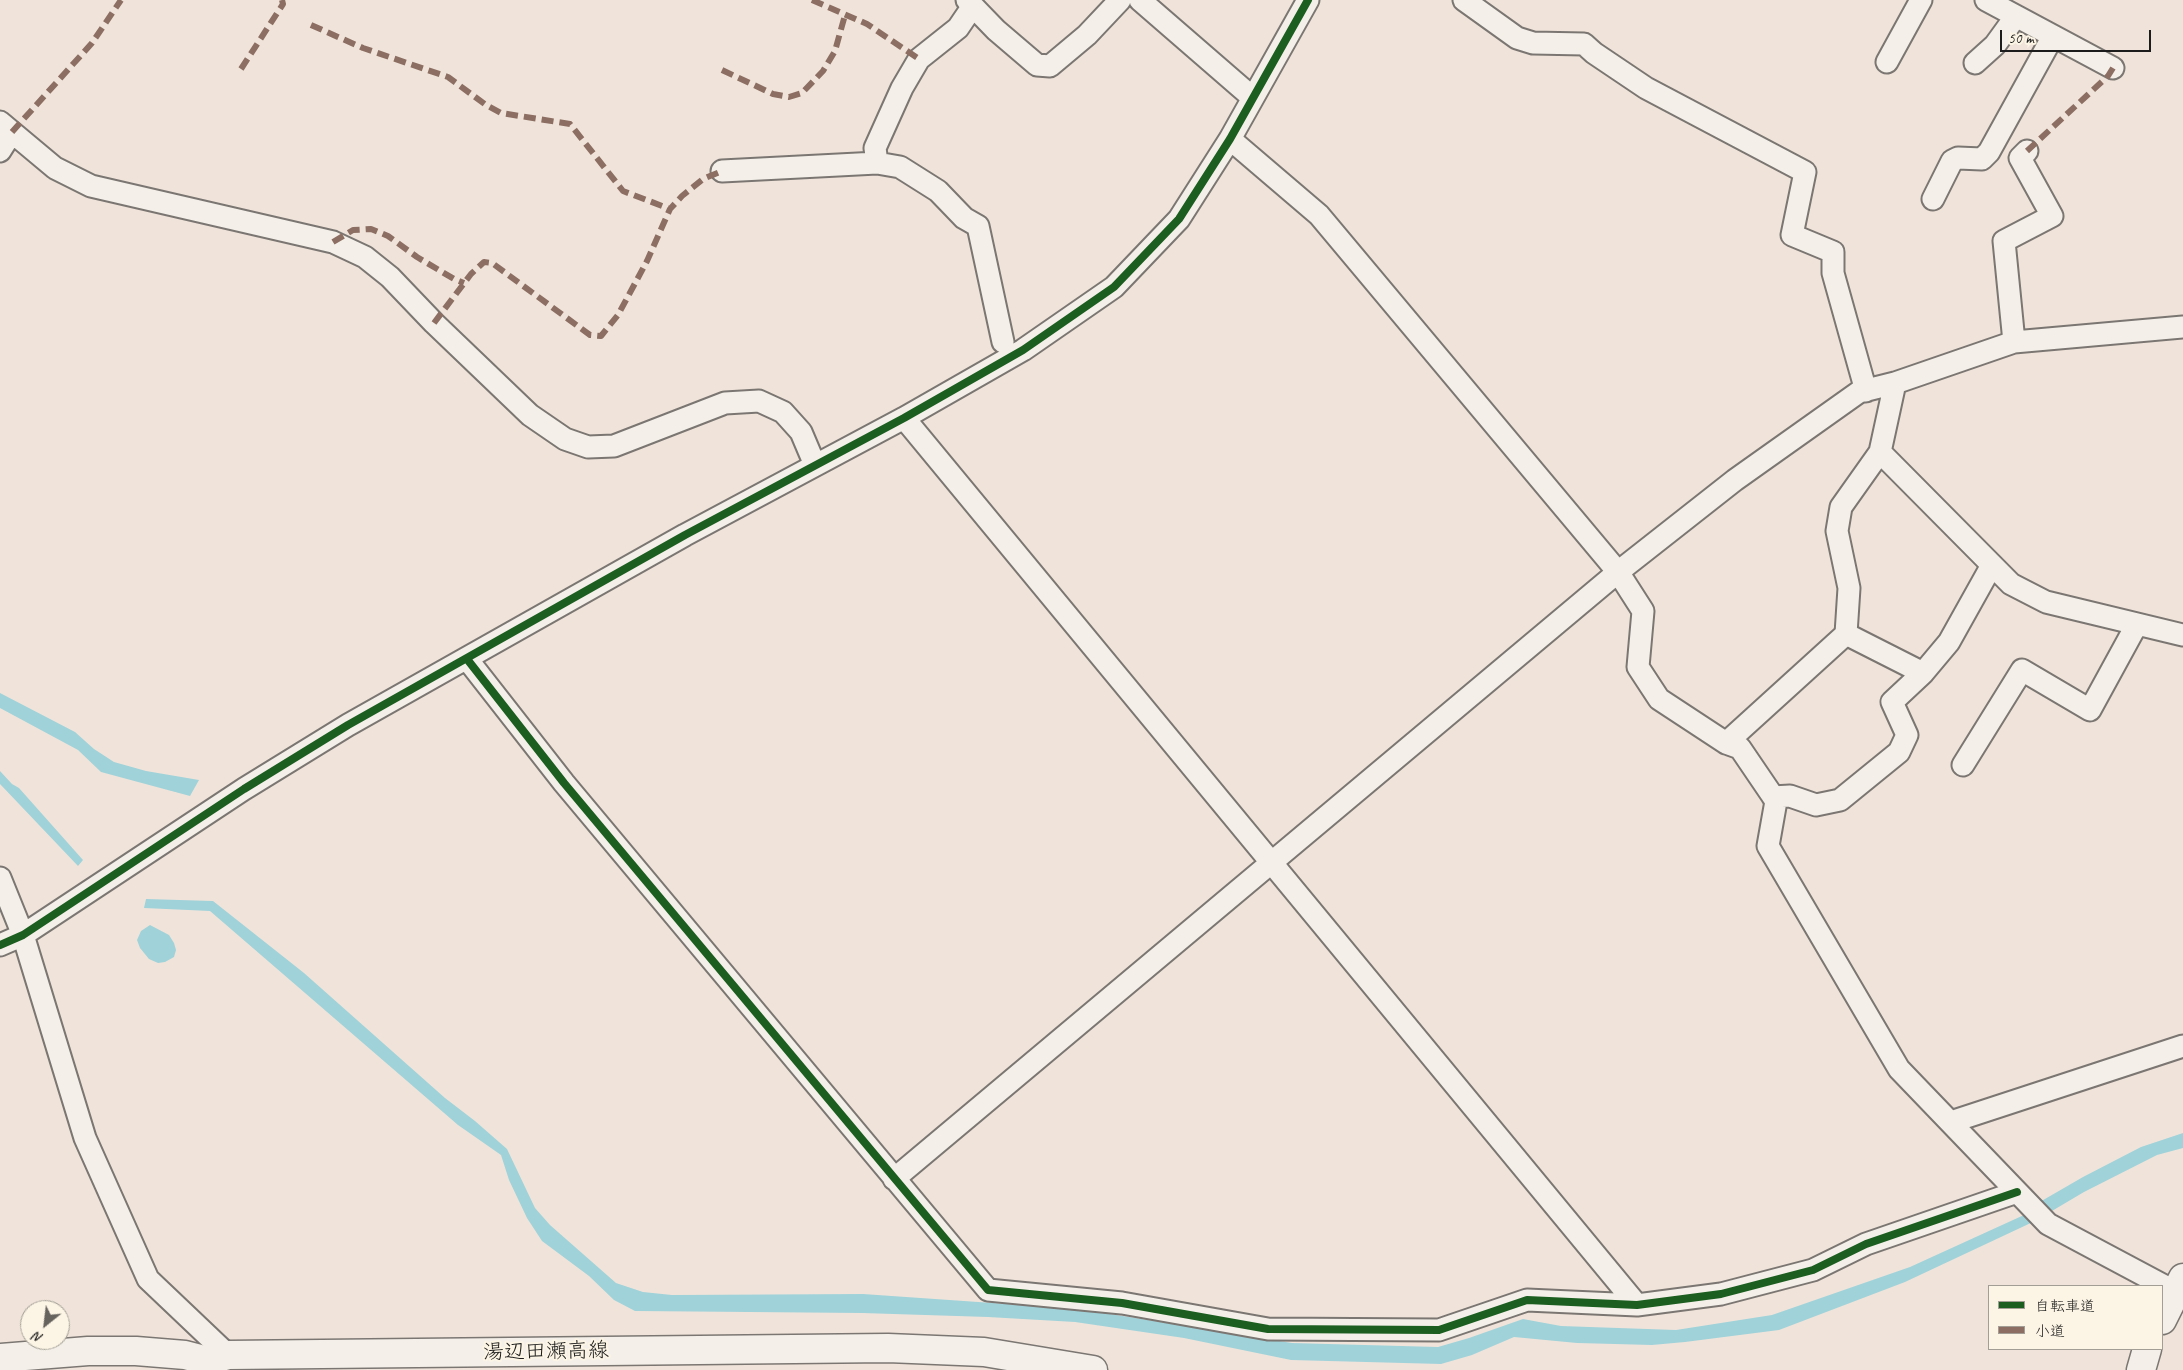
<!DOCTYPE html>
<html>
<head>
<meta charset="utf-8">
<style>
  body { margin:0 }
  #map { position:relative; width:2183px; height:1370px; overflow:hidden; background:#f0e4da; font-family:Caveat,"Klee One",sans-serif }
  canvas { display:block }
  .legend { position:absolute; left:1988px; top:1285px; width:175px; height:65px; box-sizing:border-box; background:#fcf5e5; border:1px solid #a29e95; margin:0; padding:6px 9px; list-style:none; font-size:15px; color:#1c1c1c }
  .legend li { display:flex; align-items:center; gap:10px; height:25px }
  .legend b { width:25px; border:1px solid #a29e95 }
  .north { position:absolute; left:20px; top:1300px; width:50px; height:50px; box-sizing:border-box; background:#fcf5e5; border:1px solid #a29e95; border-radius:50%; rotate:209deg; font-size:14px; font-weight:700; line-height:20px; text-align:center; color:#1c1c1c }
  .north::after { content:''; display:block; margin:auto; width:18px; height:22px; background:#66625e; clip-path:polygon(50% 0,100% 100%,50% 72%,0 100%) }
  .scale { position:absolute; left:2000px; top:30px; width:151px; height:22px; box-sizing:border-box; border:2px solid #1c1c1c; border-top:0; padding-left:6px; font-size:15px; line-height:18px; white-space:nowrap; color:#1c1c1c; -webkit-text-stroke:4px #fcf5e5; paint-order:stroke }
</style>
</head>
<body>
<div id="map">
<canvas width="2183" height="1370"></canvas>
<ul class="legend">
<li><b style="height:6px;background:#1b5e20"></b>自転車道</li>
<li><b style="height:6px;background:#8d6e63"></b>小道</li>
</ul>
<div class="north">N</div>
<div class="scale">50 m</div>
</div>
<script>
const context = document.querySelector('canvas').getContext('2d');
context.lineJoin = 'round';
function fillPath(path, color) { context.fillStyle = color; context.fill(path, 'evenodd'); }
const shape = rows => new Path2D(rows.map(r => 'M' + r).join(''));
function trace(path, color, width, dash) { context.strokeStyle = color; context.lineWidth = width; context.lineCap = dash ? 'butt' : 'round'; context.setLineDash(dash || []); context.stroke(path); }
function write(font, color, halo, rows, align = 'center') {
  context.font = font + ' Caveat,"Klee One",sans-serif'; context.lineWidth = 4; context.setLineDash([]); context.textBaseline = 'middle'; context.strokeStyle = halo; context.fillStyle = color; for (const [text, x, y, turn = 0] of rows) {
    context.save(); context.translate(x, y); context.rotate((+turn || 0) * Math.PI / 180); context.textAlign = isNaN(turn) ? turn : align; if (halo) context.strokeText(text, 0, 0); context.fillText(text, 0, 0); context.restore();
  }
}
fillPath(shape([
  [0,693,75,732,94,749,114,762,146,771,199,780,190,796,101,772,78,750,0,708],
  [0,771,12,784,19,788,83,860,78,866,0,784],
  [146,899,213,901,304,973,445,1098,475,1121,507,1149,535,1208,550,1225,616,1283,643,1292,672,1295,863,1294,1079,1309,1292,1343,1438,1347,1469,1338,1523,1319,1561,1326,1676,1330,1772,1315,1910,1267,2024,1215,2038,1203,2083,1177,2141,1147,2183,1133,2183,1148,2157,1155,2084,1192,2035,1221,1905,1282,1779,1330,1685,1342,1652,1345,1577,1343,1514,1337,1472,1355,1441,1364,1291,1360,1184,1338,1075,1322,988,1317,862,1313,635,1311,614,1300,589,1276,542,1241,527,1218,509,1180,501,1155,458,1125,210,911,144,908],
  [150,925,169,935,174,943,176,950,174,957,165,962,158,963,149,959,140,948,137,940,141,931]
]), '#a0d2da');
const minor = shape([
  [967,0,996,30,1037,65,1050,66,1087,35,1120,0],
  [1140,0,1253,98],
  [1464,0,1517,38,1533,43,1584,44,1594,53,1646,88,1805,172,1792,235,1833,252,1833,273,1866,391],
  [1986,0,2113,68],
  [1887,62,1921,0],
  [1975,63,1995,45,2016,16],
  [0,122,55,168,91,186,333,242,365,257,390,277,434,323,530,415,565,439,588,447,614,446,725,403,759,401,783,412,801,432,815,465],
  [1230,139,1319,215,1618,572,1643,611,1638,667,1659,699,1726,743,1740,748,1776,801,1768,846,1899,1069,2048,1224,2183,1296],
  [0,151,12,132],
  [877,163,875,148,902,88,919,59,958,28,973,6],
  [722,171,877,163,900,167,938,191,964,218,978,226,1003,342],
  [1933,199,1952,161,1958,158,1982,159,1989,152,2053,36],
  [2014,342,2004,241,2052,216,2020,158,2027,151],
  [904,418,1637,1305],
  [1880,452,2011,584,2046,602,2183,635],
  [1846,634,1923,673],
  [467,659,564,783,988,1290,1122,1303,1268,1329,1439,1330,1527,1300,1637,1305,1721,1294,1813,1270,1866,1244,2017,1192],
  [1726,743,1846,634,1849,588,1837,531,1841,507,1880,452,1895,383],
  [1963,765,2022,670,2090,710,2137,624],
  [1773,797,1790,796,1816,805,1840,800,1899,752,1907,735,1892,702,1923,673,1949,642,1992,565],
  [0,878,23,935,85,1138,148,1279,228,1355],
  [0,945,23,935,244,789,348,725,685,535,904,418,1023,350,1114,287,1179,219,1230,139,1308,0],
  [1951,1122,2183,1046],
  [894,1179,1618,572,1735,480,1859,392,1895,383,2014,342,2183,327]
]);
const major = shape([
  [2162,1320,2183,1278],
  [0,1358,88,1351,136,1351,185,1355,208,1361,228,1355,888,1348,984,1352,1093,1370],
  [2141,1370,2147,1349]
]);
trace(minor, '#7b7672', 25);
trace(major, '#7b7672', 31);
trace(minor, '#f4f0e9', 21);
trace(major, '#f4f0e9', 28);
trace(shape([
  [812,0,867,24,919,59],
  [311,25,363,48,448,77,486,105,501,113,570,124,623,191,670,209],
  [241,69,283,4,282,0],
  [722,70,773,94,789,97,802,93,823,71,835,51,845,15],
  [12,132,92,43,121,0],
  [2027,151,2108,76,2113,68],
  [333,242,353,230,371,229,388,236,417,257,454,279,464,283],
  [434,323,471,274,484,262,492,263,590,335,601,336,618,315,647,261,670,209,682,196,703,179,722,171]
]), '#8d6e63', 6, [12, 6]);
trace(shape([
  [467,659,564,783,988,1290,1122,1303,1268,1329,1439,1330,1527,1300,1637,1305,1721,1294,1813,1270,1866,1244,2017,1192],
  [0,945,23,935,244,789,348,725,685,535,904,418,1023,350,1114,287,1179,219,1230,139,1308,0]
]), '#1b5e20', 8);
write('21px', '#1c1c1c', '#fcf5e5', [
  ["湯辺田瀬高線",546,1352,-1]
]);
</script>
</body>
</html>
